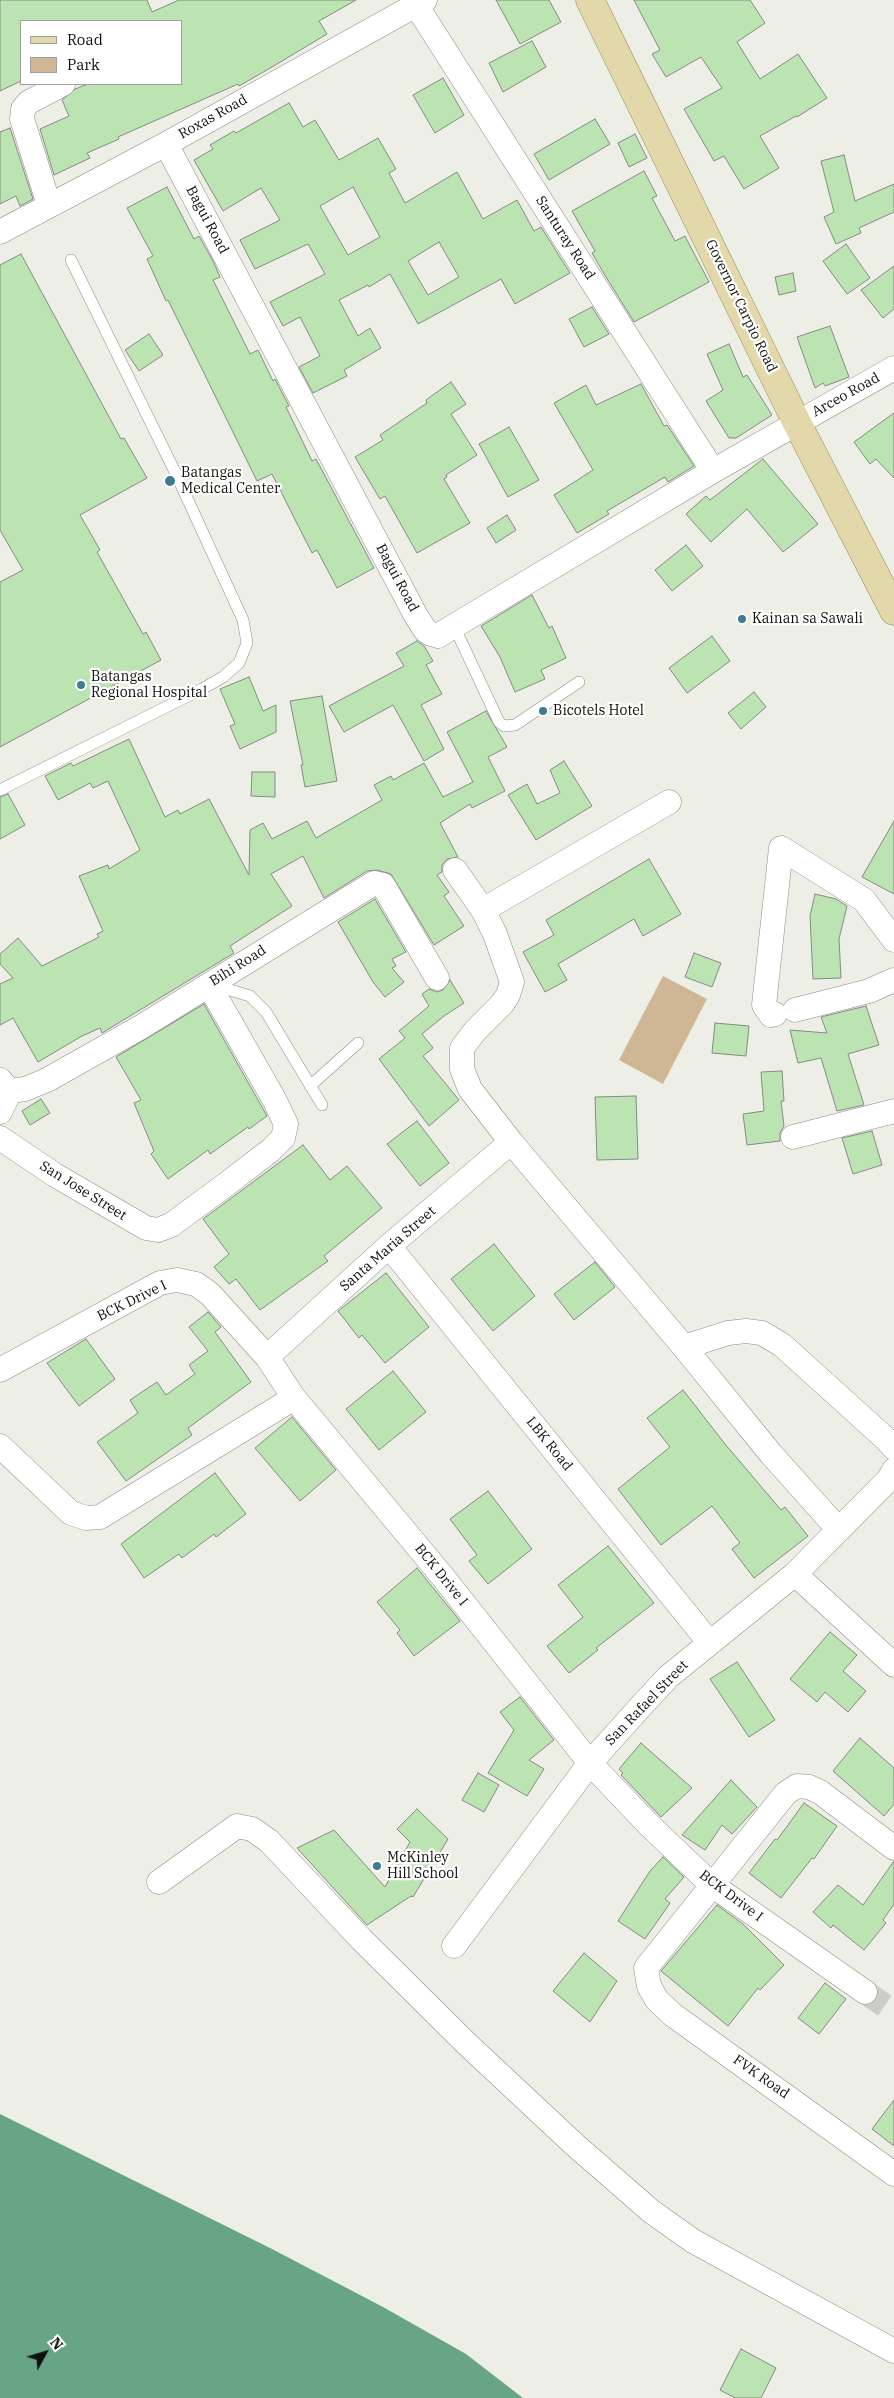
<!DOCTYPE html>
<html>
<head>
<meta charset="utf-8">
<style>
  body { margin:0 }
  #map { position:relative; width:894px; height:2398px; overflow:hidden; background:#edefe6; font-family:"IBM Plex Serif",serif }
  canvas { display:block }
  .legend { position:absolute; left:20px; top:20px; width:162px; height:65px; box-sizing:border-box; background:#fff; border:1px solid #9f9f9e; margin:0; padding:6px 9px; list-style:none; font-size:15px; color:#0e0f0c }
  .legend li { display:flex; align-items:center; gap:10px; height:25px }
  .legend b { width:25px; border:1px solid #9f9f9e }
  .north { position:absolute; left:20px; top:2328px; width:50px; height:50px; -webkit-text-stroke:4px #fff; paint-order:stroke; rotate:51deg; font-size:14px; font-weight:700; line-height:20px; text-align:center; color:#0e0f0c }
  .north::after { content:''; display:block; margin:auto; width:18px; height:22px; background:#0e0f0c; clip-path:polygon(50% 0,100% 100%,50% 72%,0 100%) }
</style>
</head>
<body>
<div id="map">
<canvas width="894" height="2398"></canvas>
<ul class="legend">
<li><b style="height:6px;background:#e3d8a9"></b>Road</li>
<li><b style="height:14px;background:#cfb796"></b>Park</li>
</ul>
<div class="north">N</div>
</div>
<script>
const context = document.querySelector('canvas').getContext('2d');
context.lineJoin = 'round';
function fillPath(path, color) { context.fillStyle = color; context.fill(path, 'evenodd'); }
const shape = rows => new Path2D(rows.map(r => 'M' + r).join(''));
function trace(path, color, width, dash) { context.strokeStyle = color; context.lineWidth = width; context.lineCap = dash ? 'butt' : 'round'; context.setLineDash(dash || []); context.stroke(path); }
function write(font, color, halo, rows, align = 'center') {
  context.font = font + ' "IBM Plex Serif",serif'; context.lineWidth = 4.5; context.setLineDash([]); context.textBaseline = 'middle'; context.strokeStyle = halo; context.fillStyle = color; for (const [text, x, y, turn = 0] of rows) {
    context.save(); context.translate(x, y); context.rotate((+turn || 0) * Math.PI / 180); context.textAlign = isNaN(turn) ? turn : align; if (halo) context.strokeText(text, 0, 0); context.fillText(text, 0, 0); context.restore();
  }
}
fillPath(shape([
  [663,976,707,999,663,1084,619,1060]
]), '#cfb796');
fillPath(shape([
  [0,2114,272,2249,383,2307,466,2354,523,2398,0,2398]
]), '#67a586');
const building = shape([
  [0,0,147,0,152,12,179,0,356,0,319,21,327,34,272,67,239,86,238,84,118,137,119,139,87,153,90,158,54,175,40,129,69,116,62,100,75,89,88,84,181,84,181,21,21,21,21,81,0,91,0,0],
  [496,0,549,0,561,22,520,44,496,0],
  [634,0,750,0,765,23,737,42,760,79,798,54,827,98,797,117,796,116,760,136,779,168,744,189,724,156,714,161,684,109,722,88,701,57,666,77,652,54,660,50,634,0],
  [532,41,546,67,503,92,489,63,532,41],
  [443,78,464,115,435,133,413,95,443,78],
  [289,103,303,127,315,120,339,160,378,138,396,169,389,173,405,203,457,172,483,219,517,200,534,231,541,227,570,273,515,304,501,279,418,324,390,274,369,287,368,285,339,300,358,336,370,328,381,348,344,370,347,376,313,393,299,367,320,356,300,317,283,326,270,302,325,274,308,244,255,269,240,240,280,220,261,188,223,211,194,160,213,149,210,145,234,131,236,133,289,103],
  [353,187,380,237,348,255,320,206,353,187],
  [439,242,459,277,428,295,408,261,439,242],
  [595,119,610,144,549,180,534,154,595,119],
  [10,128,33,199,20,206,16,196,0,204,0,132,10,128],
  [635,134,647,158,629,167,618,143,635,134],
  [844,155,855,201,894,184,894,212,859,228,861,233,836,244,824,217,834,212,821,161,844,155],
  [644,171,657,196,652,198,675,241,685,236,709,282,634,322,603,272,592,253,595,251,572,211,644,171],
  [167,187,194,239,199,236,213,261,220,277,213,280,250,354,258,350,273,381,275,379,289,406,286,407,312,461,316,459,374,568,337,588,317,550,312,553,272,474,257,481,168,300,166,301,147,259,153,256,127,208,167,187],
  [846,244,870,278,847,294,823,261,846,244],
  [21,254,121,439,124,438,147,478,80,515,100,550,97,552,143,634,146,632,161,660,0,747,0,582,23,570,0,530,0,265,21,254],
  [894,266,894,309,883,318,861,290,894,266],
  [793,273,796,291,779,295,775,277,793,273],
  [592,307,609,334,584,347,569,319,592,307],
  [830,326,849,377,825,386,823,383,815,388,797,337,830,326],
  [149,334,163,355,139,371,125,350,149,334],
  [729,344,743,377,747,375,772,415,736,438,729,438,706,401,723,390,707,354,729,344],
  [451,382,466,404,451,414,477,455,446,475,447,477,444,479,470,523,417,553,385,496,380,499,355,457,383,440,380,435,427,403,426,400,451,382],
  [641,384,664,426,667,425,694,466,668,482,665,477,607,511,609,514,577,533,554,495,593,470,554,403,586,385,596,405,641,384],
  [894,413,894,478,876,459,870,464,854,442,894,413],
  [509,427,539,480,508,497,479,444,509,427],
  [763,459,818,524,783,552,747,509,711,542,686,514,706,496,710,500,763,459],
  [507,515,516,530,496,543,487,528,507,515],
  [686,545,703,566,672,591,655,570,686,545],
  [532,595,549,628,552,626,566,658,541,670,545,679,515,692,500,657,481,626,532,595],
  [712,636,730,661,687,693,669,668,712,636],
  [417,641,424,646,433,661,426,665,442,694,421,705,444,749,424,761,393,705,344,732,329,706,404,666,396,653,417,641],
  [249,677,263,711,276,705,276,732,240,749,230,726,235,724,220,689,249,677],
  [754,692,766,707,741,729,728,713,754,692],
  [322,696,337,781,305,787,301,765,303,765,290,701,322,696],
  [486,711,507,747,488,757,505,791,472,808,470,804,440,823,458,857,447,859,442,865,442,872,437,875,449,892,444,896,464,926,434,945,391,874,377,870,367,871,324,898,303,856,271,874,292,906,230,946,234,953,102,1033,100,1028,82,1036,38,1062,13,1018,0,1025,0,984,13,978,0,964,0,954,18,938,42,966,99,937,97,934,103,931,79,876,108,865,109,869,140,850,108,781,93,788,90,783,58,800,45,776,71,763,73,766,129,739,165,817,178,810,180,814,209,799,249,875,250,830,263,823,272,839,307,821,316,838,382,800,374,785,391,776,393,780,424,763,443,797,473,782,447,732,486,711],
  [564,761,592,806,536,840,508,795,527,784,537,804,560,793,550,770,564,761],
  [252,772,275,772,275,797,251,796,252,772],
  [8,794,25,825,0,839,0,797,8,794],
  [894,821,894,894,862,877,894,821],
  [649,859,681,914,643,936,634,919,558,964,567,980,545,992,523,952,554,935,546,920,649,859],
  [815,894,836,899,847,906,839,939,841,978,813,979,810,916,815,894],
  [375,899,406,952,392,959,396,966,392,968,404,982,385,997,373,982,338,922,375,899],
  [694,953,721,963,712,987,685,977,694,953],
  [450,980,464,1003,444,1016,422,1034,433,1048,423,1056,459,1100,429,1126,379,1059,405,1038,399,1031,429,1006,422,994,429,989,437,992,443,990,450,980],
  [204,1004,267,1116,249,1129,248,1127,210,1154,208,1150,168,1179,151,1154,154,1151,134,1103,141,1100,116,1057,204,1004],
  [866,1006,879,1045,848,1054,864,1105,837,1111,821,1058,798,1063,790,1030,827,1033,821,1017,866,1006],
  [715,1023,749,1026,746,1056,712,1053,715,1023],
  [782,1071,784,1101,781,1101,784,1126,780,1133,780,1141,747,1145,743,1114,764,1111,761,1072,782,1071],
  [636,1096,638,1159,597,1160,595,1097,636,1096],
  [41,1099,50,1113,30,1125,22,1111,41,1099],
  [417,1121,449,1163,420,1186,387,1144,417,1121],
  [872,1131,882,1165,853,1174,842,1138,872,1131],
  [303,1145,330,1180,347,1166,382,1208,324,1256,328,1261,260,1310,236,1279,229,1284,214,1267,229,1254,203,1219,303,1145],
  [494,1244,535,1296,493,1331,451,1279,494,1244],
  [595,1262,615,1287,574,1320,554,1294,595,1262],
  [386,1273,429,1327,385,1363,362,1335,359,1338,338,1311,386,1273],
  [208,1312,221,1327,215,1332,251,1382,188,1428,192,1435,126,1481,97,1442,138,1413,130,1400,157,1382,166,1395,195,1374,189,1365,208,1351,189,1327,208,1312],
  [86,1339,115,1379,79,1406,47,1363,86,1339],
  [393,1371,426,1412,379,1450,346,1409,393,1371],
  [683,1390,725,1444,781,1510,785,1507,808,1536,754,1578,732,1549,740,1543,712,1506,661,1545,618,1489,670,1447,647,1418,683,1390],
  [292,1417,336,1470,300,1501,255,1448,292,1417],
  [215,1473,246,1514,216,1537,214,1534,182,1558,179,1554,144,1578,121,1544,215,1473],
  [488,1491,532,1549,488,1584,469,1561,477,1555,450,1519,488,1491],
  [608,1546,654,1603,596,1648,598,1650,569,1673,547,1646,583,1617,558,1585,608,1546],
  [417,1568,460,1621,414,1656,397,1633,400,1630,377,1602,417,1568],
  [830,1632,857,1655,843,1671,866,1691,848,1712,825,1692,817,1702,790,1679,830,1632],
  [737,1662,775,1720,749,1737,710,1679,737,1662],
  [520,1697,554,1740,529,1760,544,1769,527,1796,488,1773,514,1730,500,1712,520,1697],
  [860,1738,894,1768,894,1804,884,1816,833,1771,860,1738],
  [641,1743,692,1788,661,1817,621,1775,623,1773,619,1769,641,1743],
  [478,1773,499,1785,484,1812,462,1800,478,1773],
  [731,1780,757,1807,732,1834,722,1825,705,1850,682,1835,731,1780],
  [804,1803,837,1826,814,1859,812,1858,781,1898,749,1873,775,1839,777,1840,804,1803],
  [417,1809,448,1839,413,1897,411,1896,367,1925,297,1848,334,1830,385,1887,410,1842,397,1829,417,1809],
  [663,1857,684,1877,665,1899,670,1903,645,1939,618,1921,650,1871,663,1857],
  [894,1861,894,1904,883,1920,886,1923,864,1950,833,1925,831,1928,813,1912,838,1885,863,1905,894,1861],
  [717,1905,743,1924,784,1965,760,1990,758,1988,728,2026,661,1971,717,1905],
  [584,1953,617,1981,590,2022,553,1991,584,1953],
  [825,1983,846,1999,819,2034,798,2018,825,1983],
  [894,2100,894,2146,872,2129,894,2100],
  [741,2349,776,2368,761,2398,735,2398,720,2390,741,2349]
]);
fillPath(building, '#bbe4b2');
trace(building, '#858b84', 1);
trace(shape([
  [865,1992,894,2012]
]), '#cccdc5', 24, [24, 12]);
const service = shape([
  [454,626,499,722,504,726,515,725,579,682],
  [0,790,202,689,223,677,239,663,247,643,243,620,176,474,71,260],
  [217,980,230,990,250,996,266,1012,322,1105],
  [310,1086,358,1043]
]);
const minor = shape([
  [416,5,713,471],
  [166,144,415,614,425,630,431,634,438,636,454,626,713,471,894,368],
  [49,205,22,119,23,109,29,102,63,84],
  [0,232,166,144,425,0],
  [455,870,483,910,495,934,512,982,508,995,502,1004,475,1031,462,1048,462,1069,470,1089,511,1142,684,1347,771,1454,839,1530],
  [483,910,669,802],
  [795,1010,869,991,894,980],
  [775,1014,771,1015,764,1005,781,848,864,900,894,940],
  [0,1080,10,1091,25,1089,47,1080,141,1027,374,883,383,885,386,890,437,978],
  [0,1112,10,1091],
  [793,1137,894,1111],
  [0,1138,55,1175,146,1228,158,1230,171,1225,224,1186,271,1150,283,1138,286,1124,274,1099,209,985],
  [389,1246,709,1642],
  [684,1347,728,1333,746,1331,762,1333,782,1345,886,1439,894,1448],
  [267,1357,389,1246,511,1142],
  [0,1370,160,1283,177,1280,196,1284,210,1294,267,1357,294,1398,443,1577,590,1763,647,1823,712,1885,865,1992],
  [0,1446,71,1513,86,1518,100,1517,294,1398],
  [795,1574,894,1665],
  [894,1848,820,1792,809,1787,797,1786,786,1793,646,1968,649,1986,657,2000,673,2015,894,2174],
  [159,1882,237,1826,252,1829,269,1841,362,1940,468,2045,575,2145,652,2212,693,2241,894,2351],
  [454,1946,590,1763,642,1705,668,1677,795,1574,889,1479,894,1470]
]);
const primary = shape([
  [590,0,797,423,894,611]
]);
trace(service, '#8c8e86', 12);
trace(minor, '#8c8e86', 25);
trace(primary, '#8c814d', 29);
trace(service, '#fff', 11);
trace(minor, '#fff', 24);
trace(primary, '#e3d8a9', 28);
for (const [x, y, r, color] of [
  [170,481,6,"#407b93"],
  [742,619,5,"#407b93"],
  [81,685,5,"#407b93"],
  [543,711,5,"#407b93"],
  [377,1866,5,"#407b93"]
]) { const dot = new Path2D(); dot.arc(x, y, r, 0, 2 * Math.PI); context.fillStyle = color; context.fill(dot); trace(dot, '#fff', 2); }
write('14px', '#0e0f0c', '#fff', [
  ["Roxas Road",213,117,-29],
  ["Bagui Road",207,220,62],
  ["Santuray Road",565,238,57],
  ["Governor Carpio Road",741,306,64],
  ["Arceo Road",846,395,-29],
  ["Bagui Road",397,578,62],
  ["Bihi Road",238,966,-32],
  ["San Jose Street",83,1191,32],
  ["Santa Maria Street",388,1249,-41],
  ["BCK Drive I",132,1301,-26],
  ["LBK Road",549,1444,51],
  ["BCK Drive I",441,1575,51],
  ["San Rafael Street",647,1703,-46],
  ["BCK Drive I",731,1896,37],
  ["FVK Road",761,2077,35]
]);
write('14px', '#0e0f0c', '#fff', [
  ["Batangas",181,473],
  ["Medical Center",181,489],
  ["Kainan sa Sawali",752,619],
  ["Batangas",91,677],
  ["Regional Hospital",91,693],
  ["Bicotels Hotel",553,711],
  ["McKinley",387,1858],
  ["Hill School",387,1874]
], 'left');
</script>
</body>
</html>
